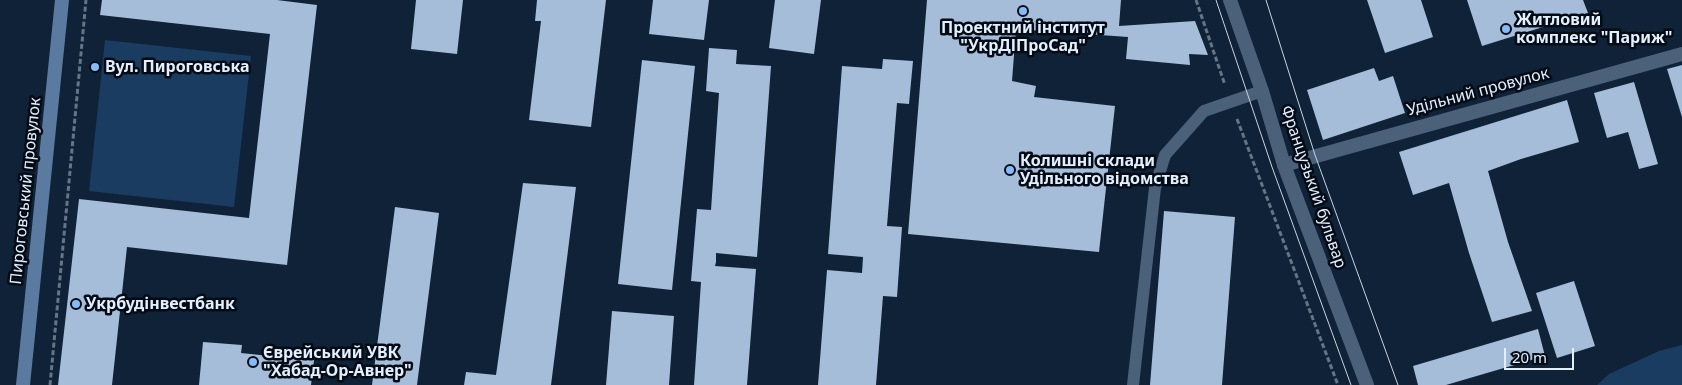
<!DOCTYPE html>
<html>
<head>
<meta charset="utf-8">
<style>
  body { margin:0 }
  #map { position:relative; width:1682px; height:385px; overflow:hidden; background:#0f2237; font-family:"Noto Sans",sans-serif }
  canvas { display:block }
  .scale { position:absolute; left:1504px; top:348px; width:70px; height:22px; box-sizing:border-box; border:2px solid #e3effe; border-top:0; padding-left:6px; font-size:15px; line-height:18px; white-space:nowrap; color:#e3effe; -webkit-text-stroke:4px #040b15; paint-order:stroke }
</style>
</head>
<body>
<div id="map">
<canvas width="1682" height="385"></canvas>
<div class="scale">20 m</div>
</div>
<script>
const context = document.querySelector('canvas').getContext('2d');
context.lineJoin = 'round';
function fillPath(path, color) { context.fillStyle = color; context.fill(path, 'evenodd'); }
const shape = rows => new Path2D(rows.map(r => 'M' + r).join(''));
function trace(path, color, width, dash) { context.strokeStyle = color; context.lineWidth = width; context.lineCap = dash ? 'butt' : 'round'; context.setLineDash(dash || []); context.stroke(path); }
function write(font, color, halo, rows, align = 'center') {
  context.font = font + ' "Noto Sans",sans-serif'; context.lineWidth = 5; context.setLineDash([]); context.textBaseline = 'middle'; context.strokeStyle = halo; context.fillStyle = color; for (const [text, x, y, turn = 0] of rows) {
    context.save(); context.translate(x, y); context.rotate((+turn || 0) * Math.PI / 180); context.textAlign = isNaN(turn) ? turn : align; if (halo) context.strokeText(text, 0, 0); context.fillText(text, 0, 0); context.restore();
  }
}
fillPath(shape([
  [105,40,251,56,234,207,89,191],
  [1682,345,1682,385,1597,385,1609,374,1659,351]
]), '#1a3c61');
fillPath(shape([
  [102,0,277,0,317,5,287,265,127,247,112,385,58,385,79,199,249,218,270,34,100,15],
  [416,0,463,0,457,54,411,49],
  [537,0,606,0,591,127,529,120,541,21,535,21],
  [653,0,709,0,704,40,649,34],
  [775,0,821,0,814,54,769,48],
  [927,0,1121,0,1119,26,1195,21,1208,55,1189,54,1190,65,1126,59,1128,37,1016,29,1012,81,1036,86,1034,97,1115,106,1099,252,908,234],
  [1367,0,1421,0,1433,37,1385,53],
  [1467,0,1583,0,1588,13,1482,46],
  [709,48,737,50,736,64,771,66,757,257,716,253,716,262,715,266,756,269,747,385,694,385,701,282,691,281,697,209,711,210,719,93,706,91],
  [883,59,913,61,909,104,897,103,887,226,902,227,897,297,883,296,876,385,818,385,827,270,862,273,863,257,828,254,842,66,882,69],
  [642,60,695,66,672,290,618,284],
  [1682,65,1682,117,1667,69],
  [1374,68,1379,81,1393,76,1405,113,1323,140,1307,90],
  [1634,82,1658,164,1639,169,1628,132,1607,138,1594,93],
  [1567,100,1579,142,1521,159,1488,171,1508,242,1532,311,1492,322,1469,253,1449,183,1413,195,1399,152],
  [523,183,576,187,551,385,464,385,466,372,496,375],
  [395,207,439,213,417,385,372,385],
  [1164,211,1235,217,1222,385,1150,385],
  [1574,281,1595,346,1557,358,1536,293],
  [612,311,674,316,669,385,606,385],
  [1538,329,1545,356,1446,385,1418,385,1413,366],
  [203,342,242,345,241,353,289,358,290,349,315,352,311,385,199,385]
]), '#a5bdd8');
trace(shape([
  [1196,0,1225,85],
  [1237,119,1338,385],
  [50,385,86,0]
]), '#657588', 3, [5, 2.5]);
trace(shape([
  [1133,385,1155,188,1165,155,1204,111,1262,91]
]), '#4b617a', 12);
trace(shape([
  [1284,165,1682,54]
]), '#4b617a', 14);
trace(shape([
  [1230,0,1262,91,1284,165,1367,385]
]), '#4b617a', 14);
trace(shape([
  [23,385,62,0]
]), '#5b7a9f', 14);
trace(shape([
  [1216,0,1272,167,1351,385],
  [1266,0,1315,155,1398,385]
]), '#c7d4e3', 1);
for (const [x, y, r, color] of [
  [1023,11,5,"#84bcfb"],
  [1506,29,5,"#84bcfb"],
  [95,67,5,"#84bcfb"],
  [1010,170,5,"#84bcfb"],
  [76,304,5,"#84bcfb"],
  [253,362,5,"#84bcfb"]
]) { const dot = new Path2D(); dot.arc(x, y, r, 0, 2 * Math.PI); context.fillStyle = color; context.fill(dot); trace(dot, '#040b15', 2); }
write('bold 16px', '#e3effe', '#040b15', [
  ["Житловий",1516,20],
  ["комплекс \"Париж\"",1516,38],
  ["Проектний інститут",1023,28,"center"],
  ["\"УкрДІПроСад\"",1023,46,"center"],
  ["Вул. Пироговська",105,67],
  ["Колишні склади",1020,161],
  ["Удільного відомства",1020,179],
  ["Укрбудінвестбанк",86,304],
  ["Єврейський УВК",263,353],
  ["\"Хабад-Ор-Авнер\"",263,371]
], 'left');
write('16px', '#e3effe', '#040b15', [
  ["Удільний провулок",1478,92,-15],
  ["Французький бульвар",1313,187,71],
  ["Пироговський провулок",26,191,-84]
]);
</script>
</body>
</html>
